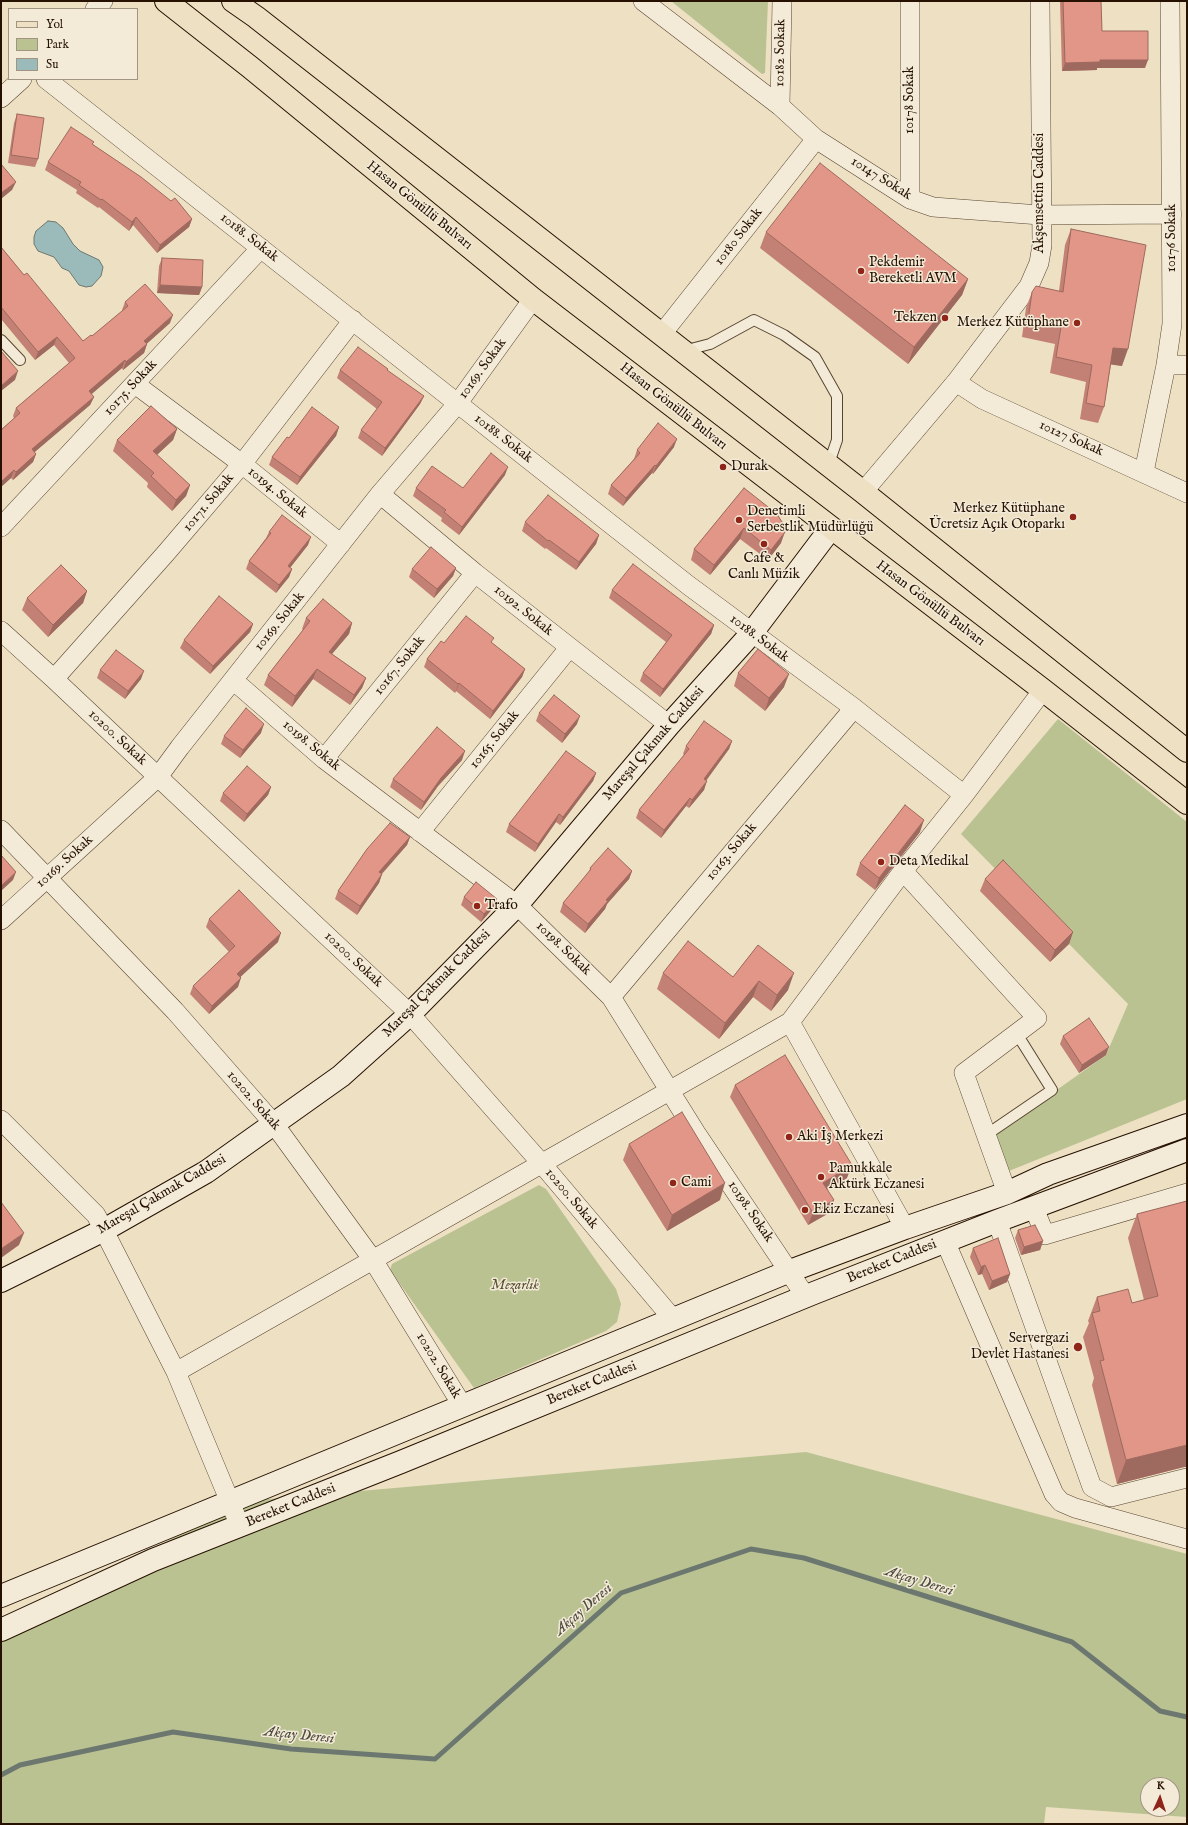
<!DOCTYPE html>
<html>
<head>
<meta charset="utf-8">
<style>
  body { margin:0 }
  #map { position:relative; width:1188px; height:1825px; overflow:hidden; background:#ede0c3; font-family:"IM FELL English",serif }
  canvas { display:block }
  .frame { position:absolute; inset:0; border:2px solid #261100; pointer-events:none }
  .legend { position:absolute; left:8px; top:8px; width:130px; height:72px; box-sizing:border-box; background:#f3ebd8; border:1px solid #a19482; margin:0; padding:5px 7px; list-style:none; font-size:12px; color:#261100 }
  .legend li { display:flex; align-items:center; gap:8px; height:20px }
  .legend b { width:20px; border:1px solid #a19482 }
  .north { position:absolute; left:1140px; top:1777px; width:40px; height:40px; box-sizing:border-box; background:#f3ebd8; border:1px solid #a19482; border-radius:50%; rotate:3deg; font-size:11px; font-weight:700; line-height:16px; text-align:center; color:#261100 }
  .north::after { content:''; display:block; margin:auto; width:14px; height:18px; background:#8f2418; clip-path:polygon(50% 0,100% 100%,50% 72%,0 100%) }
</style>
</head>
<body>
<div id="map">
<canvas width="1188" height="1825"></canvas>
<div class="frame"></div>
<ul class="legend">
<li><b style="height:5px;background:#ede0c3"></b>Yol</li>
<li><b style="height:11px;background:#bac292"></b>Park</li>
<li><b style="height:11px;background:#9bbbbb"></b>Su</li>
</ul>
<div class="north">K</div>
</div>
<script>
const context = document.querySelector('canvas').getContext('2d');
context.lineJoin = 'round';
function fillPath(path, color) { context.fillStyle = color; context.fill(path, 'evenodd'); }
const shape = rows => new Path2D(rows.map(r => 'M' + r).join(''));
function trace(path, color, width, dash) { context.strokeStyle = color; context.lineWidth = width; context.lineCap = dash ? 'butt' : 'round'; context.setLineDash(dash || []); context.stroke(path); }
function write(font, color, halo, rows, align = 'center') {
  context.font = font + ' "IM FELL English",serif'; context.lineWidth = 3; context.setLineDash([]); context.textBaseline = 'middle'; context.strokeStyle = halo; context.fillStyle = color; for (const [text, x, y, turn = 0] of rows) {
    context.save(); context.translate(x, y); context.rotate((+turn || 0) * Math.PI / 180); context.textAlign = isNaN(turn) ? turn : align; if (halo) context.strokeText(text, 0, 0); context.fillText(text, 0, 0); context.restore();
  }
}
fillPath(shape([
  [671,1,768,1,765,73,762,74],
  [1186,132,1187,132,1187,243],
  [1058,719,1187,822,1187,1099,1004,1173,992,1136,1106,1055,1128,1004,961,834],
  [539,1185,546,1189,616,1289,621,1304,617,1322,606,1331,474,1388,390,1270,392,1264],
  [806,1452,1187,1554,1187,1817,1046,1807,1044,1824,1,1824,1,1626,246,1501],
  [1148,1785,1172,1785,1172,1809,1148,1809]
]), '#bac292');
const water = shape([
  [48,221,56,222,63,228,73,244,80,251,99,260,103,267,101,276,92,286,86,287,79,285,69,271,62,268,54,257,38,251,34,244,34,237,36,231,48,221]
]);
fillPath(water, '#9bbbbb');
trace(water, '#6c7770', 1);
trace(shape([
  [1,1775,20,1765,173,1732,291,1749,435,1759,621,1593,751,1549,804,1558,1072,1642,1160,1711,1187,1717]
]), '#6c7770', 5);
const lane = shape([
  [1,340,20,360],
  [683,351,710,344,754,320,784,335,815,357,837,396,837,440,828,466],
  [986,1135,1052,1090,1017,1034]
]);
const street = shape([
  [643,1,780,106,816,139,910,199,933,207,1040,215,1172,214],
  [95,9,103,1],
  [46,79,688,585,854,708,964,795],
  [1,98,22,79],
  [780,106,782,1],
  [910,199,910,1],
  [661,335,816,139],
  [1166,365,1187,365],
  [956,382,982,399,1187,493],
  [135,384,242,464,341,544],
  [1144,472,1166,365,1172,324,1170,1],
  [863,492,956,382,1029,286,1039,263,1042,245,1040,1],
  [380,494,475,573,669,725],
  [1,527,261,248],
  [1,631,54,679,410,1014,542,1164,673,1319],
  [54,679,166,553,242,464,353,320],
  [233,680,324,759,517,905,611,997,696,1133,806,1297],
  [324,759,475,573],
  [1,830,175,1011,274,1124,373,1260,462,1405],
  [420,832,569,648],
  [903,871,1037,1018,964,1073,1007,1193],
  [1,920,158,777,180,747,380,494,458,403,533,299],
  [611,997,854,708],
  [790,1022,905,1228],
  [1,1120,96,1215,176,1372,240,1526],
  [1034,1208,1045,1235,1187,1193],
  [997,1221,1092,1487,1111,1497,1187,1478],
  [945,1241,1054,1494,1061,1502,1075,1508,1187,1539],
  [176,1372,790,1022,903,871,964,795,1043,690]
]);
const secondary = shape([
  [1,1281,104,1230,206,1172,341,1076,410,1014,517,905,669,725,751,634,831,528],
  [1,1596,790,1271,905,1228,1007,1193,1048,1174,1187,1125],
  [1,1630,153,1560,401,1462,814,1293,997,1221,1187,1150]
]);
const primary = shape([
  [166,1,250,67,533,299,1043,690,1187,803],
  [233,1,256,17,863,492,1187,751]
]);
trace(lane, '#584531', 12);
trace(street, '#584531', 20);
trace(secondary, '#261100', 24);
trace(primary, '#261100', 24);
trace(lane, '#f3ebd8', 10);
trace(street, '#f3ebd8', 19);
trace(secondary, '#f3ebd8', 22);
trace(primary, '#ede0c3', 22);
fillPath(shape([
  [1060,1,1101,1,1102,31,1145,68,1097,68,1097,70,1062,71],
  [17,114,38,159,35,167,8,163,14,123],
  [93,145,192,219,189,227,157,253,133,225,129,231,99,207,98,208,76,193,77,190,45,170,48,162],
  [1071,229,1122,366,1111,364,1104,407,1098,423,1080,419,1086,382,1050,373,1055,344,1022,337,1026,308,1032,292,1059,291,1065,245],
  [766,232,968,279,962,295,908,364,760,248],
  [1,247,24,275,83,341,92,336,122,311,122,310,125,302,170,323,146,344,147,344,144,353,123,370,122,368,91,394,94,397,90,405,34,452,36,454,33,462,13,480,11,478,1,487,1,430,14,418,13,416,16,408,69,363,54,345,35,360,1,319],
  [162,258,202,287,199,295,157,293,159,266],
  [340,370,387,371,424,396,420,404,382,456,358,438,361,430,377,409,337,378],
  [339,427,336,436,297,485,269,465,272,457,289,438],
  [177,429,173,440,157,455,190,485,186,496,172,511,147,487,148,483,113,451,117,440],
  [674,447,653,474,652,473,623,506,608,494,611,485,634,459,637,450],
  [505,475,459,535,441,521,442,518,413,496,416,488,463,488],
  [744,488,781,543,768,560,740,539,710,575,691,560,694,549],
  [525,522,599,535,596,544,576,570,546,548,545,549,522,531],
  [269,532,308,545,290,568,292,569,289,577,276,593,246,569,249,561,266,538],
  [456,568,453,576,434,598,409,577,412,569],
  [612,590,714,625,711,634,660,697,640,681,643,673,666,642,609,598],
  [87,591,83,603,48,637,22,610,27,598],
  [306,618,352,623,349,634,332,654,366,678,362,688,350,705,313,679,292,707,264,685,268,675,303,630,302,629],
  [253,624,250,632,210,674,180,648,184,640],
  [444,643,492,643,525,669,522,677,490,719,456,691,455,693,424,667,427,659],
  [100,670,141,679,125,699,97,678],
  [738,673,784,687,765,711,734,686],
  [539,713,577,724,562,743,536,721],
  [261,733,240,758,221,744,224,736],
  [732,741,729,749,706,781,704,790,689,808,686,806,661,838,636,818,639,810,684,755,683,754,686,746],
  [462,760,438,786,421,810,390,787,393,779],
  [596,773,593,781,560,825,556,822,535,852,506,832,509,824],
  [271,787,268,795,244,822,220,801,223,793],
  [920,832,875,890,856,875,860,863],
  [410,837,407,845,382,874,379,883,357,915,335,899,338,891],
  [590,868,632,871,629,879,607,904,605,909,585,933,560,912,563,903,589,872],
  [985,879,1073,932,1069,944,1050,962,980,891],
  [464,897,494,907,481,922,461,905],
  [209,919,278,942,240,977,238,987,209,1014,190,994,193,986,229,952,206,927],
  [758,945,788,990,771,1011,753,997,719,1039,657,989,663,973,733,977],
  [1063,1036,1106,1055,1079,1073,1060,1044],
  [735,1085,847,1178,827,1190,834,1200,829,1213,808,1225,730,1097],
  [629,1144,720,1200,667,1231,623,1160],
  [1187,1201,1184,1467,1117,1484,1092,1385,1094,1378,1083,1337,1089,1323,1088,1321,1097,1297,1132,1303,1144,1300,1128,1238,1137,1214],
  [1018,1230,1043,1241,1040,1250,1021,1255,1015,1238],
  [973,1248,1010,1274,1007,1282,989,1290,982,1274,978,1275,970,1257]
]), '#c28174');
fillPath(shape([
  [1100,60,1148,60,1145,68,1097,68,1097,70,1062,71,1065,63],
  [16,182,12,190,1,199,1,193],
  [136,217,133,225,129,231,132,222],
  [192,219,189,227,157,253,160,245],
  [968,279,962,295,908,364,914,347],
  [160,285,202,287,199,295,157,293],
  [173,315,170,323,141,349,144,341],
  [57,337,54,345,35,360,38,352],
  [147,344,144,353,123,370,126,362],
  [1113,348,1128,349,1122,366,1107,364],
  [125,360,122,368,86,399,89,391],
  [18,371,15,380,1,391,1,386],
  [424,396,420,404,382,456,385,448],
  [94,397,90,405,29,457,32,449],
  [339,427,336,436,297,485,300,477],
  [177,429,173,440,149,462,153,451],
  [677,439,674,447,653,474,656,466],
  [36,454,33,462,13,480,16,472],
  [655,465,652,473,623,506,626,498],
  [508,467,505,475,459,535,462,527],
  [14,470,11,478,1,487,1,482],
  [190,485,186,496,172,511,176,500],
  [744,528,740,539,710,575,714,565],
  [785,532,781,543,768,560,771,550],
  [599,535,596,544,576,570,579,562],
  [311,537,308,545,285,574,288,566],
  [456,568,453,576,434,598,437,589],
  [292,569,289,577,276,593,279,585],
  [87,591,83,603,48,637,53,625],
  [352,623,349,634,325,662,329,652],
  [253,624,250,632,210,674,213,666],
  [714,625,711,634,660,697,663,689],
  [317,669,313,679,292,707,295,696],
  [525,669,522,677,490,719,493,711],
  [144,671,141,679,125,699,128,691],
  [789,674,784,687,765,711,769,698],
  [366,678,362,688,350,705,354,695],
  [459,683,456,691,455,693,458,684],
  [580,716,577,724,562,743,565,734],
  [264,724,261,733,240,758,243,750],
  [732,741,729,749,701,787,704,779],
  [465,751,462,760,438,786,421,810,424,802,441,778],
  [596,773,593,781,560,825,563,817],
  [707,781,704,790,689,808,692,800],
  [271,787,268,795,244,822,247,814],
  [690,798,686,806,661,838,664,830],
  [559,814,556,822,535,852,538,844],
  [924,820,920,832,875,890,879,878],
  [410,837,407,845,376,880,379,872],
  [632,871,629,879,607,904,605,909,585,933,588,924,606,900],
  [16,872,13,880,1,891,1,886],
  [382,874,379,883,357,915,360,906],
  [497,899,494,907,481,922,484,914],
  [1073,932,1069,944,1050,962,1055,950],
  [281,933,278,942,234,983,237,974],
  [794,973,788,990,771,1011,777,995],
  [241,978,238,987,209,1014,212,1006],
  [759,981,753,997,719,1039,725,1023],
  [1109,1047,1106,1055,1079,1073,1082,1065],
  [852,1165,847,1178,818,1195,823,1183],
  [725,1183,720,1200,667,1231,672,1215],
  [834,1200,829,1213,808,1225,813,1213],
  [24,1233,19,1245,1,1258,1,1249],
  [1043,1241,1040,1250,1021,1255,1024,1247],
  [985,1265,982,1274,978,1275,981,1267],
  [1010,1274,1007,1282,989,1290,992,1281],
  [1187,1445,1187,1467,1184,1467,1117,1484,1126,1460]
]), '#9e695e');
const building = shape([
  [1063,1,1101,1,1102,31,1148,31,1148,60,1100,60,1100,62,1065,63,1063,1],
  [17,114,44,118,38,159,11,155,17,114],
  [71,127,94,142,92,144,141,177,171,201,175,198,192,219,160,245,136,217,132,222,102,199,101,200,79,185,81,182,48,162,71,127],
  [820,163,968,279,914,347,766,232,820,163],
  [1,164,16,182,1,193,1,164],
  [1071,229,1146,245,1128,349,1113,348,1104,407,1086,403,1092,365,1056,357,1061,327,1028,321,1032,292,1036,286,1063,292,1071,229],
  [1,247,24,275,27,273,83,341,91,335,92,336,128,306,125,302,145,284,173,315,144,341,147,344,126,362,125,360,89,391,94,397,32,449,36,454,16,472,14,470,1,482,1,430,20,413,16,408,75,358,57,337,38,352,1,307,1,247],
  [162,258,203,260,202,287,160,285,162,258],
  [358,347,388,369,387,370,424,396,385,448,361,430,382,402,340,370,358,347],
  [1,351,18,371,1,386,1,351],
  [151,406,177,429,153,451,190,485,176,500,151,476,154,473,117,440,151,406],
  [312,407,339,427,300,477,272,457,287,437,289,438,312,407],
  [658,423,677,439,656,466,655,465,626,498,611,485,640,453,637,450,658,423],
  [491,453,508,467,462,527,444,512,446,510,416,488,432,466,463,488,491,453],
  [744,488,777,514,782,522,785,532,771,550,744,528,714,565,694,549,744,488],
  [548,495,599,535,579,562,549,540,548,541,525,522,548,495],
  [282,515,311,537,288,566,292,569,279,585,249,561,271,533,269,532,282,515],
  [431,547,456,568,437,589,412,569,431,547],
  [633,564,714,625,663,689,643,673,672,635,612,590,633,564],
  [61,565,87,591,53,625,27,598,61,565],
  [219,596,253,624,213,666,184,640,219,596],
  [323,599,352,623,329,652,366,678,354,695,317,669,295,696,268,675,310,621,306,618,323,599],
  [466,616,494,638,491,642,525,669,493,711,459,683,458,684,427,659,441,641,444,643,466,616],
  [758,649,789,674,769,698,738,673,758,649],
  [116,650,144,671,128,691,100,670,116,650],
  [554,695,580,716,565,734,539,713,554,695],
  [246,708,264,724,243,750,224,736,246,708],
  [704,721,732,741,704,779,707,781,692,800,690,798,664,830,639,810,689,749,686,746,704,721],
  [437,727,465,751,441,778,424,802,393,779,437,727],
  [566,751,596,773,563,817,559,814,538,844,509,824,566,751],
  [247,766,271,787,247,814,223,793,247,766],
  [905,805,924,820,879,878,860,863,905,805],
  [390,823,410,837,379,872,382,874,360,906,338,891,367,849,390,823],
  [608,848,632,871,606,900,608,901,588,924,563,903,591,869,590,868,608,848],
  [1,855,16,872,1,886,1,855],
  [1003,860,1073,932,1055,950,985,879,1003,860],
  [476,882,497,899,484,914,464,897,476,882],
  [239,890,281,933,237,974,241,978,212,1006,193,986,235,946,209,919,239,890],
  [688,941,733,977,758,945,794,973,777,995,759,981,725,1023,663,973,688,941],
  [1089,1018,1109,1047,1082,1065,1063,1036,1089,1018],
  [785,1055,852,1165,823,1183,834,1200,813,1213,735,1085,785,1055],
  [682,1112,725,1183,672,1215,629,1144,682,1112],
  [1187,1201,1187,1445,1126,1460,1100,1361,1104,1360,1092,1313,1100,1311,1097,1297,1128,1289,1132,1303,1158,1296,1137,1214,1187,1201],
  [1,1202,24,1233,1,1249,1,1202],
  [1035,1225,1043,1241,1024,1247,1018,1230,1035,1225],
  [998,1238,1010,1274,992,1281,985,1265,981,1267,973,1248,998,1238]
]);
fillPath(building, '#e19687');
trace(building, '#9e695e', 1);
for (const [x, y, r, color] of [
  [861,271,4,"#8f2418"],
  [945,318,4,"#8f2418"],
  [1077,323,4,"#8f2418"],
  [723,467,4,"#8f2418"],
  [1073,517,4,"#8f2418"],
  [739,520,4,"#8f2418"],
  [764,544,4,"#8f2418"],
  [881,862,4,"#8f2418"],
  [477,906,4,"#8f2418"],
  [789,1137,4,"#8f2418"],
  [821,1177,4,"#8f2418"],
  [673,1183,4,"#8f2418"],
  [805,1210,4,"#8f2418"],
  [1078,1347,5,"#8f2418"]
]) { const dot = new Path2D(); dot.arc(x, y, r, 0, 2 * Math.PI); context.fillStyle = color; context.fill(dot); trace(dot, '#f3ebd8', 1.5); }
write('14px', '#261100', '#f3ebd8', [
  ["10182 Sokak",781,53,-89],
  ["10178 Sokak",910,100,-90],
  ["10147 Sokak",881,179,32],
  ["Akşemsettin Caddesi",1040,193,-90],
  ["Hasan Gönüllü Bulvarı",419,206,39],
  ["10180 Sokak",739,237,-52],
  ["10188. Sokak",249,238,38],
  ["10176 Sokak",1172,238,-90],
  ["10169. Sokak",483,369,-54],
  ["10175. Sokak",131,388,-47],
  ["Hasan Gönüllü Bulvarı",673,407,38],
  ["10188. Sokak",503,439,38],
  ["10127 Sokak",1071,439,24],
  ["10194. Sokak",277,493,39],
  ["10171. Sokak",209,503,-50],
  ["Hasan Gönüllü Bulvarı",930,604,37],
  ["10192. Sokak",523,611,39],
  ["10169. Sokak",280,622,-51],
  ["10188. Sokak",759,639,37],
  ["10167. Sokak",400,666,-51],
  ["10200. Sokak",117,738,43],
  ["10165. Sokak",495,740,-51],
  ["Mareşal Çakmak Caddesi",654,744,-49],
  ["10198. Sokak",311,746,40],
  ["10163. Sokak",732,852,-50],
  ["10169. Sokak",65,862,-42],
  ["10198. Sokak",563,949,44],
  ["10200. Sokak",353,960,43],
  ["Mareşal Çakmak Caddesi",437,984,-45],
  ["10202. Sokak",253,1101,49],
  ["Mareşal Çakmak Caddesi",162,1195,-30],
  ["10200. Sokak",571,1199,50],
  ["10198. Sokak",750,1212,56],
  ["Bereket Caddesi",892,1262,-22],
  ["10202. Sokak",438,1366,59],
  ["Bereket Caddesi",592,1384,-22],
  ["Bereket Caddesi",291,1506,-22]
]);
write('14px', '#261100', '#f3ebd8', [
  ["Pekdemir",869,263],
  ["Bereketli AVM",869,279],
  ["Tekzen",937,318,"right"],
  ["Merkez Kütüphane",1069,323,"right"],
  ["Durak",731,467],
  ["Merkez Kütüphane",1065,509,"right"],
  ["Ücretsiz Açık Otoparkı",1065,525,"right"],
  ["Denetimli",747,512],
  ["Serbestlik Müdürlüğü",747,528],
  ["Cafe &",764,559,"center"],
  ["Canlı Müzik",764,575,"center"],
  ["Deta Medikal",889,862],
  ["Trafo",485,906],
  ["Aki İş Merkezi",797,1137],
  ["Pamukkale",829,1169],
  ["Aktürk Eczanesi",829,1185],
  ["Cami",681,1183],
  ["Ekiz Eczanesi",813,1210],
  ["Servergazi",1069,1339,"right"],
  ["Devlet Hastanesi",1069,1355,"right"]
], 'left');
write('italic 14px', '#5a4f33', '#f3ebd8', [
  ["Mezarlık",515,1286]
]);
write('italic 15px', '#4f4c41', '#f3ebd8', [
  ["Akçay Deresi",919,1582,17],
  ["Akçay Deresi",584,1610,-41],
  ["Akçay Deresi",299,1736,6]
]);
</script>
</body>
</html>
